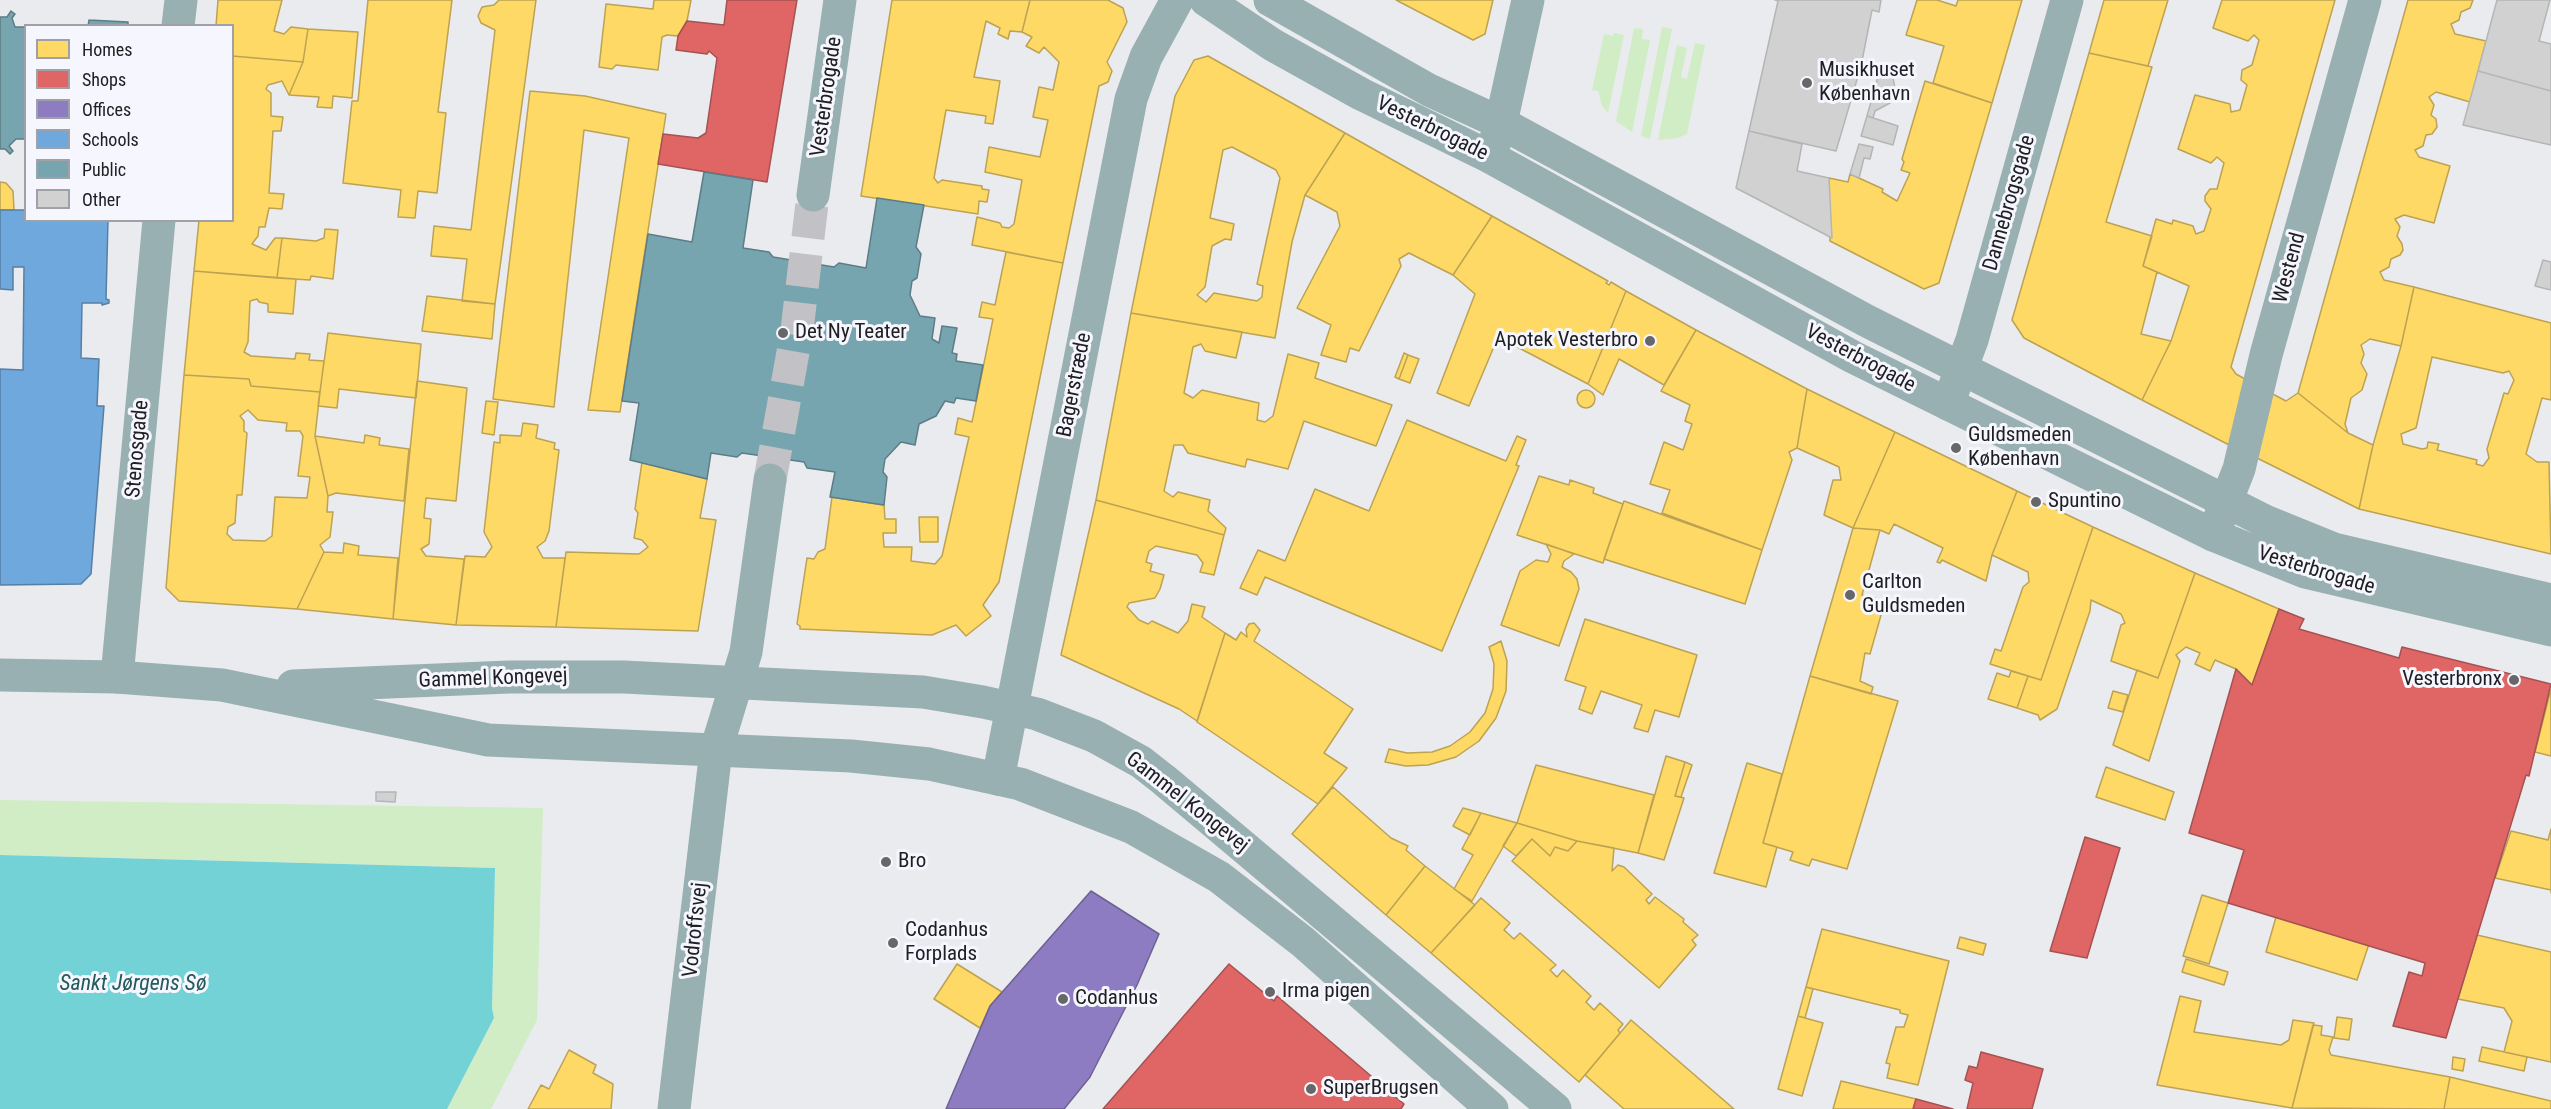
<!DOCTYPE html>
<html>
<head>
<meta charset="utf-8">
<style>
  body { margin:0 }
  #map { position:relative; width:2551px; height:1109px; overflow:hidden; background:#eaebef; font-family:"Roboto Condensed",sans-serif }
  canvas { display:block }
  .legend { position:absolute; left:24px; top:24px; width:210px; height:198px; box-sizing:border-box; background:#f6f7fe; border:2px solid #a0a1a6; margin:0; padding:8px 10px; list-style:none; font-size:18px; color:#202023 }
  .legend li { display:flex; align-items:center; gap:12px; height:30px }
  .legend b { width:30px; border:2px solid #a0a1a6 }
</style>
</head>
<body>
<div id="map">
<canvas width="2551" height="1109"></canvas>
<ul class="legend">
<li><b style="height:16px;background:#ffd966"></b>Homes</li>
<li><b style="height:16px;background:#e06666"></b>Shops</li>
<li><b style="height:16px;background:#8e7cc3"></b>Offices</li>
<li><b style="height:16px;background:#6fa8dc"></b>Schools</li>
<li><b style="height:16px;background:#76a5af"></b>Public</li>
<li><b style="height:16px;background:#d2d1d2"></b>Other</li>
</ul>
</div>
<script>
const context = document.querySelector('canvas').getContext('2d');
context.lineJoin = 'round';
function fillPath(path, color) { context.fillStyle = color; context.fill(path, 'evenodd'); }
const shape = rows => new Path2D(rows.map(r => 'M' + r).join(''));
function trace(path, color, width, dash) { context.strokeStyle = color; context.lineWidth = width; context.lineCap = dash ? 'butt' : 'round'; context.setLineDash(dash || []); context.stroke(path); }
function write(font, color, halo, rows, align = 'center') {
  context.font = font + ' "Roboto Condensed",sans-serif'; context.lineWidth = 6; context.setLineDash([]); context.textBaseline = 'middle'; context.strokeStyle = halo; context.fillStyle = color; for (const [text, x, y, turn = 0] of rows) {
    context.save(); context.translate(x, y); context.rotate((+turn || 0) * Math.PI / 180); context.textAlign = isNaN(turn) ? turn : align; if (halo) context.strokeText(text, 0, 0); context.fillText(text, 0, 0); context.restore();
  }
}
fillPath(shape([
  [1662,27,1672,29,1650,139,1641,136],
  [1634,28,1643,29,1642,39,1650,40,1632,132,1616,121],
  [1614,33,1624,35,1608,113,1602,106,1598,91,1592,90,1604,34,1613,36],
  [1695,43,1705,45,1687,134,1678,138,1658,140,1677,45,1687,48,1681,77,1687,79],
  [0,800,543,808,537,1020,491,1109,447,1109,494,1018,492,1008,495,868,0,855]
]), '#d0edc5');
fillPath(shape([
  [0,855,495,868,492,1008,494,1018,447,1109,0,1109]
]), '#72d2d5');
const homes = shape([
  [218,0,282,0,274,31,284,34,291,27,308,29,303,62,232,56,232,26,216,26,218,0],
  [368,0,452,0,438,112,446,113,437,193,418,191,415,218,398,217,401,190,343,183,352,101,358,101,368,0],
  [499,0,536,0,495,304,462,301,467,259,431,256,434,226,471,230,495,30,481,23,478,16,482,7,494,5,499,0],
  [654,0,691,0,687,21,678,36,667,35,662,37,658,70,616,65,612,69,599,67,606,4,653,9,654,0],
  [892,0,1030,0,1022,32,1010,31,1008,39,998,34,1000,28,986,21,974,77,1000,81,993,124,985,123,986,116,946,110,934,178,938,183,942,180,982,186,982,189,989,190,987,202,979,201,978,214,861,196,892,0],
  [1030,0,1108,0,1123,8,1127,22,1107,62,1112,71,1108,82,1099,86,1063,263,972,245,977,217,1000,223,1002,227,1009,228,1014,224,1022,180,985,172,989,147,1040,157,1048,120,1033,117,1039,87,1053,90,1059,62,1044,47,1039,53,1026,46,1032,37,1022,32,1030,0],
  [1396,0,1493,0,1485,34,1473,40,1396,0],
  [1917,0,1937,0,1956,6,1958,0,2022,0,1992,103,1933,83,1944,46,1906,35,1917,0],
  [2104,0,2168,0,2148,66,2089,53,2104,0],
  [2222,0,2335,0,2231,367,2236,374,2254,384,2233,447,2142,400,2171,341,2189,286,2143,266,2156,219,2172,224,2173,220,2193,226,2196,234,2204,231,2211,209,2205,201,2205,196,2210,189,2217,189,2224,163,2217,157,2211,163,2178,149,2195,95,2230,104,2231,112,2240,110,2247,85,2241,80,2242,70,2252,65,2259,40,2254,35,2248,41,2213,28,2222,0],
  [2408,0,2473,0,2470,8,2461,12,2459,20,2451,24,2455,34,2486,41,2470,102,2436,92,2429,97,2434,105,2431,115,2436,119,2437,127,2432,134,2426,135,2423,146,2415,150,2419,157,2450,166,2434,223,2404,215,2395,219,2400,227,2397,236,2402,244,2403,250,2400,255,2391,259,2389,267,2380,272,2384,280,2414,287,2401,346,2370,339,2361,345,2364,354,2361,363,2367,374,2362,390,2351,398,2345,424,2348,433,2298,393,2408,0],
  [308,29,358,32,352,98,333,96,332,108,317,107,319,97,289,95,303,62,308,29],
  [2089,53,2152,67,2106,222,2152,236,2143,266,2157,272,2141,334,2171,341,2142,400,2024,338,2012,320,2089,53],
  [232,56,303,62,289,95,282,81,268,85,266,89,271,93,271,116,283,117,281,131,273,131,269,193,284,194,282,209,269,208,265,227,259,227,258,236,252,244,266,250,275,238,282,238,277,278,194,271,199,220,232,220,232,56],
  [1208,56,1345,133,1305,195,1292,242,1275,338,1131,313,1175,96,1194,60,1208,56],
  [1232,147,1276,170,1280,178,1257,284,1263,286,1262,297,1257,301,1214,293,1206,302,1197,295,1205,287,1212,246,1225,239,1231,240,1234,224,1210,218,1223,150,1232,147],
  [1925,81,1992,103,1939,283,1924,289,1830,241,1829,178,1848,182,1850,174,1883,189,1882,192,1897,201,1910,173,1901,170,1904,162,1902,159,1925,81],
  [530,91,585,96,666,114,620,412,588,410,629,138,584,130,554,407,493,399,530,91],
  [1345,133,1492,216,1453,275,1409,253,1399,259,1401,266,1359,351,1350,348,1346,362,1321,355,1331,325,1297,308,1340,226,1337,212,1305,195,1345,133],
  [0,182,6,183,13,191,14,210,0,210,0,182],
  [1492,216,1608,281,1606,283,1609,285,1611,282,1626,291,1588,384,1498,337,1469,406,1437,393,1475,294,1453,275,1492,216],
  [325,229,338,230,333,279,311,276,310,280,277,278,282,238,316,241,324,238,325,229],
  [1006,252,1063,263,999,582,983,605,991,616,966,636,956,625,932,635,800,629,800,626,797,624,807,558,814,559,818,552,825,549,832,497,884,505,885,519,896,519,896,533,883,533,884,547,912,547,911,561,935,564,942,556,969,437,955,434,958,418,972,422,993,319,979,317,982,302,995,305,1006,252],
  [194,271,296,279,293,314,268,312,268,304,259,302,257,299,250,301,248,342,244,352,251,356,295,359,296,353,310,354,309,360,324,361,320,392,251,386,249,379,184,375,194,271],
  [2414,287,2551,323,2551,400,2542,398,2526,454,2537,462,2549,462,2551,554,2359,509,2373,445,2401,346,2414,287],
  [2432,357,2503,373,2509,371,2514,380,2508,394,2504,393,2487,449,2489,458,2483,466,2476,464,2477,460,2437,450,2439,444,2428,442,2427,448,2422,449,2403,444,2401,434,2416,428,2432,357],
  [1626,291,1696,330,1664,385,1619,359,1603,395,1588,384,1626,291],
  [427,296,495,304,492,339,422,331,427,296],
  [1131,313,1242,332,1236,358,1205,351,1201,344,1193,347,1184,393,1193,398,1202,390,1259,403,1257,420,1265,422,1273,416,1288,354,1319,363,1315,378,1392,405,1376,446,1304,421,1288,469,1247,459,1245,467,1188,453,1183,445,1174,445,1164,491,1173,497,1178,492,1210,500,1208,511,1226,528,1224,535,1096,500,1131,313],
  [1696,330,1807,389,1797,448,1789,452,1792,460,1762,550,1662,513,1670,490,1650,484,1664,442,1683,450,1692,424,1685,421,1690,405,1661,391,1696,330],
  [328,333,421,344,416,398,339,389,337,408,318,406,328,333],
  [1404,353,1408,355,1399,379,1395,377,1404,353],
  [1408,355,1419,359,1410,383,1399,379,1408,355],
  [184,375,249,379,251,386,320,392,315,436,328,496,327,512,333,512,330,537,320,545,324,552,297,609,179,601,166,588,184,375],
  [248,410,258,420,287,423,286,431,300,431,303,436,298,476,310,477,307,498,275,497,272,536,265,541,233,540,227,534,228,527,235,523,237,495,242,495,247,433,244,431,244,421,240,416,248,410],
  [417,381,467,388,456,501,426,498,424,518,431,519,429,544,421,549,426,556,464,559,456,625,393,619,417,381],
  [1807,389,1895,432,1853,528,1824,515,1833,480,1841,480,1839,467,1797,448,1807,389],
  '1577 399a9 9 0 1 1 18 0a9 9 0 1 1-18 0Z',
  [2267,391,2286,401,2298,393,2348,433,2373,445,2359,509,2247,453,2267,391],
  [486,401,498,402,494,435,482,433,486,401],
  [1407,420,1506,461,1517,436,1526,440,1516,465,1519,466,1442,651,1265,577,1257,595,1240,588,1258,550,1285,561,1315,489,1369,511,1407,420],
  [523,423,538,425,536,438,555,443,554,449,559,450,549,531,545,541,537,547,543,558,565,558,556,627,456,625,465,556,485,557,492,547,484,532,494,442,500,443,500,435,521,436,523,423],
  [1895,432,2017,491,1992,555,1986,581,1942,560,1940,563,1937,562,1943,548,1894,524,1889,534,1880,530,1853,528,1895,432],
  [365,435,380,438,379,445,409,449,404,501,336,493,328,496,315,436,364,443,365,435],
  [642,462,707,479,700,518,716,520,698,631,556,627,566,552,639,554,648,547,642,540,634,538,638,513,635,509,642,462],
  [1539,476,1569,485,1570,480,1594,488,1593,493,1623,504,1603,563,1517,535,1539,476],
  [2017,491,2093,527,2041,680,1990,664,1995,649,2001,651,2023,587,2029,582,2028,572,1992,555,2017,491],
  [1096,500,1224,535,1214,575,1200,572,1203,563,1197,555,1156,546,1149,551,1146,562,1152,564,1150,571,1164,575,1160,589,1155,598,1129,603,1127,607,1139,620,1148,624,1152,621,1178,633,1188,621,1192,604,1205,607,1202,617,1225,633,1197,721,1179,709,1061,655,1096,500],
  [1624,501,1762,550,1745,604,1604,559,1624,501],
  [919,517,938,517,938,542,920,542,919,517],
  [2093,527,2195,573,2158,678,2111,661,2121,625,2125,623,2121,614,2091,600,2090,611,2057,709,2040,720,2038,715,2017,708,2028,676,2041,680,2093,527],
  [1853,528,1880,530,1862,595,1885,601,1870,654,1865,653,1860,681,1873,687,1871,694,1810,676,1853,528],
  [344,543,359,546,358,555,398,558,393,619,297,609,324,552,343,553,344,543],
  [1546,544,1574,554,1564,561,1562,567,1571,572,1577,579,1579,589,1559,646,1501,625,1520,571,1536,560,1548,562,1551,554,1546,544],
  [2195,573,2279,609,2252,685,2236,669,2215,660,2210,671,2195,664,2200,653,2186,647,2176,655,2180,661,2149,761,2113,745,2137,670,2158,678,2195,573],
  [1585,619,1697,655,1679,717,1655,710,1648,732,1634,728,1642,705,1601,691,1592,714,1579,709,1586,687,1565,680,1585,619],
  [1254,623,1260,630,1254,641,1353,709,1324,753,1347,768,1318,804,1197,722,1225,633,1236,640,1241,632,1247,637,1246,629,1249,624,1254,623],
  [1501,641,1507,661,1506,691,1496,718,1479,741,1456,757,1428,765,1406,766,1385,762,1389,749,1407,753,1432,752,1450,746,1470,732,1485,713,1493,689,1494,664,1489,647,1501,641],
  [2011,671,2028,676,2017,708,1988,699,1997,673,2009,677,2011,671],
  [1810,676,1898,701,1847,869,1812,859,1809,866,1790,860,1793,852,1763,843,1810,676],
  [2551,689,2551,756,2535,752,2551,689],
  [2113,691,2128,695,2123,712,2108,708,2113,691],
  [1666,756,1685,762,1675,796,1684,798,1664,860,1638,853,1666,756],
  [1685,762,1692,765,1681,797,1675,796,1685,762],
  [1747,763,1782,774,1763,843,1777,847,1766,887,1714,873,1747,763],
  [1536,765,1654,795,1638,853,1577,841,1517,823,1536,765],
  [2106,767,2174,792,2165,820,2096,797,2106,767],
  [1333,787,1391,838,1408,846,1406,850,1425,866,1386,915,1292,834,1333,787],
  [1463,808,1481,813,1470,835,1453,826,1463,808],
  [1481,813,1517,823,1472,901,1454,889,1473,855,1462,849,1481,813],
  [1517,823,1577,841,1568,851,1555,847,1550,856,1532,839,1516,856,1503,846,1517,823],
  [2551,829,2551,893,2551,890,2495,878,2511,831,2548,840,2551,829],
  [1532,839,1550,856,1555,847,1568,851,1577,841,1614,848,1612,871,1618,865,1624,867,1652,894,1646,900,1649,904,1655,897,1684,919,1683,922,1698,935,1692,940,1696,945,1659,988,1512,861,1532,839],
  [1425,866,1475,905,1431,953,1386,915,1425,866],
  [2202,895,2228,903,2209,964,2183,956,2202,895],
  [1481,898,1510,923,1504,930,1514,939,1520,933,1556,965,1550,970,1557,977,1563,970,1591,996,1586,1002,1594,1010,1600,1003,1623,1024,1618,1030,1620,1033,1579,1082,1431,953,1481,898],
  [2276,917,2369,944,2357,980,2266,952,2276,917],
  [1822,929,1949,961,1918,1085,1887,1078,1890,1064,1886,1063,1896,1027,1904,1027,1908,1015,1900,1013,1900,1010,1806,987,1822,929],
  [2477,935,2551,952,2551,1062,2504,1052,2512,1021,2504,1008,2458,999,2477,935],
  [1960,937,1986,944,1983,955,1957,948,1960,937],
  [2186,959,2228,972,2224,985,2182,972,2186,959],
  [957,964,1002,992,990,1006,980,1028,934,999,957,964],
  [1806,987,1813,989,1805,1018,1798,1016,1806,987],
  [2180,996,2201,1001,2194,1032,2281,1045,2289,1040,2293,1020,2314,1023,2292,1108,2157,1085,2180,996],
  [1798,1016,1823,1023,1802,1096,1778,1089,1798,1016],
  [2337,1017,2352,1019,2349,1040,2334,1038,2337,1017],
  [1631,1020,1734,1109,1624,1109,1585,1075,1631,1020],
  [2313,1025,2322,1026,2321,1035,2333,1037,2329,1050,2331,1055,2450,1077,2444,1109,2292,1108,2313,1025],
  [2482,1047,2527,1057,2524,1071,2479,1061,2482,1047],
  [569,1050,596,1065,593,1073,613,1084,611,1109,528,1109,541,1085,549,1089,569,1050],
  [2453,1057,2465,1059,2463,1071,2452,1069,2453,1057],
  [2450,1077,2551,1101,2551,1109,2444,1109,2450,1077],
  [1841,1081,1916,1099,1913,1109,1833,1109,1841,1081]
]);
fillPath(homes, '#ffd966');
trace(homes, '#bca252', 1.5);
const shops = shape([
  [727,0,797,0,767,182,658,164,663,134,698,138,706,133,717,58,709,51,707,54,676,50,678,36,687,21,724,25,727,0],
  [2279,609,2304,619,2299,629,2399,658,2402,647,2551,684,2529,776,2526,775,2446,1038,2393,1026,2409,972,2422,976,2425,963,2228,903,2244,850,2189,833,2236,669,2252,685,2279,609],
  [2085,837,2120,848,2087,958,2050,951,2085,837],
  [1229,964,1274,1001,1277,996,1404,1104,1401,1109,1103,1109,1229,964],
  [1981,1052,2043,1069,2032,1109,1967,1109,1973,1083,1965,1080,1969,1066,1977,1068,1981,1052],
  [1916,1099,1953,1109,1913,1109,1916,1099]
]);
fillPath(shops, '#e06666');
trace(shops, '#a65152', 1.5);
const offices = shape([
  [1091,891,1159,934,1137,985,1090,1077,1064,1109,946,1109,990,1006,1091,891]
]);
fillPath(offices, '#8e7cc3');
trace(offices, '#6d6093', 1.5);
const schools = shape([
  [0,210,26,210,26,220,108,220,106,299,109,300,109,303,102,305,102,303,82,303,81,358,99,359,97,406,104,406,91,574,81,584,0,585,0,369,23,370,24,267,13,267,13,290,0,289,0,210]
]);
fillPath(schools, '#6fa8dc');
trace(schools, '#577fa4', 1.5);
const public = shape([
  [11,11,15,14,12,18,15,27,26,27,26,139,16,139,9,146,13,151,10,154,5,149,0,149,0,17,7,17,11,11],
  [89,20,128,22,128,26,88,26,89,20],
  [704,172,753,180,743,248,769,252,773,257,834,267,839,263,866,268,877,198,924,205,916,247,921,254,917,278,912,281,910,295,920,316,935,318,932,339,939,343,942,326,957,328,952,353,957,354,956,361,983,365,976,401,956,398,954,403,945,401,936,416,919,424,915,445,901,442,885,459,883,472,887,477,884,505,830,497,835,472,807,468,804,462,742,453,737,457,711,453,707,479,630,460,639,403,622,401,648,234,692,242,704,172]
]);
fillPath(public, '#76a5af');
trace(public, '#5c7d85', 1.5);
const building = shape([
  [1775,0,1881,0,1879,12,1872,10,1861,66,1836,151,1749,131,1778,1,1775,0],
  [2497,0,2550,0,2539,41,2551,44,2551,91,2478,71,2497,0],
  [2478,71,2551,91,2551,145,2463,125,2478,71],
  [1879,73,1893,77,1895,89,1890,103,1875,111,1873,118,1867,116,1879,73],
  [1867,116,1898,126,1893,145,1861,136,1867,116],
  [1749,131,1802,144,1797,171,1829,178,1832,238,1736,188,1749,131],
  [1859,144,1873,147,1870,159,1864,158,1859,178,1850,174,1859,144],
  [2543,260,2551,262,2551,290,2535,286,2543,260],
  [376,792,396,792,395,802,376,801,376,792]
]);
fillPath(building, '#d2d1d2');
trace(building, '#b5b5b6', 1.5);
trace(shape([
  [770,480,797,330,813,195]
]), '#c2c2c6', 33, [33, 16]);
trace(shape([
  [178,26,181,0],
  [1490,157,1501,123,1528,0],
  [813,195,840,0],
  [1948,404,1972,340,2067,0],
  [2213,535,2239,469,2266,355,2365,0],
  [117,677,159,220],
  [998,779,1131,99,1146,57,1177,0],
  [674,1109,716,750,746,652,770,480]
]), '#98b0b2', 33);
trace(shape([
  [1206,0,1273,45,1361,94,1490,157,1853,357,2213,535,2305,572,2551,630],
  [1270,0,1429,90,1501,123,1867,321,2265,521,2334,549,2551,600],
  [0,675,117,677,222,685,488,740,851,756,929,764,1020,784,1131,827,1219,877,1303,942,1492,1109],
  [293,686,509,677,624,677,923,692,983,702,1037,714,1094,736,1141,762,1164,780,1555,1109]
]), '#98b0b2', 33);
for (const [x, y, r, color] of [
  [1807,83,6,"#67676a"],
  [783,333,6,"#67676a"],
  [1650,341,6,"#67676a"],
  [1956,448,6,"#67676a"],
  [2036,502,6,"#67676a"],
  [1850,595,6,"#67676a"],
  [2514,680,6,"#67676a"],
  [886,862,6,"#67676a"],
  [893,943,6,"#67676a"],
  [1270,992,6,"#67676a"],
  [1063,999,6,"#67676a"],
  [1311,1089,6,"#67676a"]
]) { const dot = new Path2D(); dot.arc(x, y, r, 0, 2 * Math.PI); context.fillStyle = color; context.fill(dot); trace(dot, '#f6f7fe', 2); }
write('21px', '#202023', '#f6f7fe', [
  ["Musikhuset",1819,71],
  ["København",1819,95],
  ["Det Ny Teater",795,333],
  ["Apotek Vesterbro",1638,341,"right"],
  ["Guldsmeden",1968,436],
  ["København",1968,460],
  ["Spuntino",2048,502],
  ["Carlton",1862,583],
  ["Guldsmeden",1862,607],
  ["Vesterbronx",2502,680,"right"],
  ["Bro",898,862],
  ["Codanhus",905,931],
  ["Forplads",905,955],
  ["Irma pigen",1282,992],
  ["Codanhus",1075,999],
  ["SuperBrugsen",1323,1089]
], 'left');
write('21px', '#202023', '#f6f7fe', [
  ["Vesterbrogade",827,97,-82],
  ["Vesterbrogade",1432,129,26],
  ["Dannebrogsgade",2010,203,-74],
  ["Westend",2290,268,-75],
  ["Vesterbrogade",1860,359,28],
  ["Bagerstræde",1075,385,-79],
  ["Stenosgade",138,449,-85],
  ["Vesterbrogade",2316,571,17],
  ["Gammel Kongevej",493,679,-2],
  ["Gammel Kongevej",1187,803,38],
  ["Vodroffsvej",696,930,-84]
]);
write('italic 22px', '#235a5b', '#f6f7fe', [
  ["Sankt Jørgens Sø",133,984]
]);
</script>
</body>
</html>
